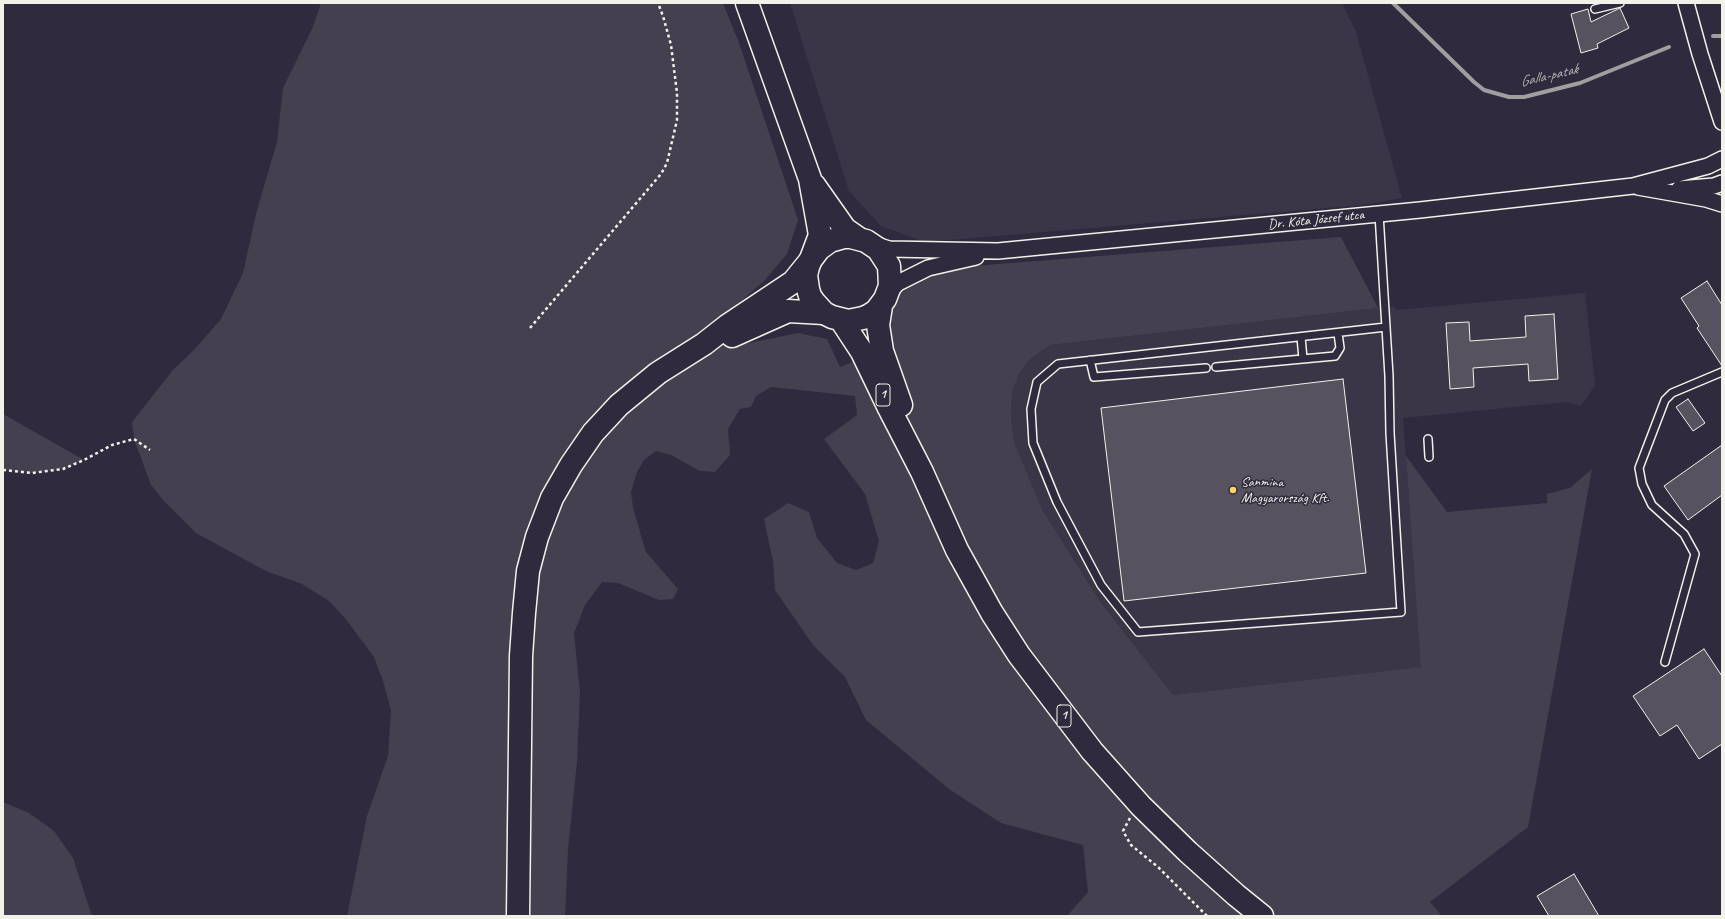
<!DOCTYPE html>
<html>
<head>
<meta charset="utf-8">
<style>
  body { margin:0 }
  #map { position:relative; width:1725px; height:919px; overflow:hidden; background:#2f2a3d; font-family:Caveat,sans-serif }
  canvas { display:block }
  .frame { position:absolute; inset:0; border:4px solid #f4f1e8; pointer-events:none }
</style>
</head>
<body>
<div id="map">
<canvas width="1725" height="919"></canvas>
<div class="frame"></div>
</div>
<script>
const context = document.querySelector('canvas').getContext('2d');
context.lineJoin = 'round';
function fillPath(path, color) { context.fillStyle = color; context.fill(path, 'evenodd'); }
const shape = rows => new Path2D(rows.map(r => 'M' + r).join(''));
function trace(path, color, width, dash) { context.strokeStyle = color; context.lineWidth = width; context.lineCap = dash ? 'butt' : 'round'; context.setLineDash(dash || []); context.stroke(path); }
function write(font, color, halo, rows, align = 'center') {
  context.font = font + ' Caveat,sans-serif'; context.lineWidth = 3; context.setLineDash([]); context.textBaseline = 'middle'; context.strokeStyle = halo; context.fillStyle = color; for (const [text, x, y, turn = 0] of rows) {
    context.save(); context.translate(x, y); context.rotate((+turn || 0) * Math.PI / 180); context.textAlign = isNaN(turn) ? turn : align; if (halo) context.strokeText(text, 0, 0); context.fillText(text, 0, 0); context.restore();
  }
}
fillPath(shape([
  [790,3,1342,3,1356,32,1402,198,1363,205,925,242,881,226,849,191],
  [1585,293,1595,385,1581,406,1567,402,1403,418,1422,667,1173,695,1101,603,1043,511,1014,442,1011,417,1012,392,1019,374,1029,360,1050,345,1378,308,1395,307,1396,310]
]), '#3b3647');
fillPath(shape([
  [321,3,723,3,739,43,798,220,787,254,764,281,716,323,735,346,798,333,827,339,840,367,881,351,892,295,926,274,973,266,1341,237,1378,308,1050,345,1029,360,1019,374,1012,392,1011,417,1014,442,1043,511,1101,603,1173,695,1421,667,1406,456,1447,512,1547,503,1547,494,1570,488,1592,469,1528,827,1430,902,1442,916,1067,916,1088,892,1083,845,1001,823,949,789,866,720,845,677,813,645,775,590,773,561,764,519,788,503,809,512,817,538,837,563,856,570,873,563,879,541,865,494,824,439,857,415,855,396,771,387,756,396,751,407,740,409,728,429,730,455,715,472,700,471,671,455,656,451,644,460,637,472,631,492,633,508,646,552,678,589,673,599,659,600,618,583,602,582,585,605,574,633,580,693,577,762,568,849,565,916,347,916,367,816,388,756,391,710,383,681,374,657,345,618,329,601,302,584,266,571,196,533,164,501,151,485,134,439,132,422,173,370,194,350,221,319,243,273,257,210,277,142,283,88,312,29],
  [3,414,84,460,63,469,32,473,3,470],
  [3,802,29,813,54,831,73,858,92,916,3,916]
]), '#454050');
trace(shape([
  [1393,3,1474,82,1484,90,1509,97,1524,97,1580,83,1669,47],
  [1713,36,1722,36]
]), '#a19ea0', 4);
const building = shape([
  [1620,8,1629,28,1597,44,1598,48,1581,53,1571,14,1588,9,1591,22,1620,8],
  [1707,281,1722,305,1722,366,1697,328,1699,326,1681,298,1707,281],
  [1554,314,1558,379,1529,381,1528,364,1473,368,1474,387,1450,389,1446,323,1469,322,1470,341,1526,337,1525,316,1554,314],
  [1343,379,1366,573,1124,601,1101,408,1343,379],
  [1688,399,1705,423,1693,431,1676,407,1688,399],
  [1722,445,1722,495,1688,520,1664,486,1722,445],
  [1704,649,1722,676,1722,744,1699,759,1677,725,1660,736,1633,696,1704,649],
  [1574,874,1599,916,1549,916,1537,896,1574,874]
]);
fillPath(building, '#56525f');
trace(building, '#f4f1e8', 1);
const lane = shape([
  [1595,9,1620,3],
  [1379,214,1389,376,1390,433,1401,612,1138,632,1101,585,1057,502,1033,443,1031,409,1037,382,1058,364,1386,327],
  [1301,337,1303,359],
  [1090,360,1094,377,1206,368],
  [1216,367,1335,356,1340,348,1338,333],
  [1428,439,1429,457],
  [1665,662,1695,554,1684,534,1652,505,1642,484,1639,468,1665,400,1672,393,1722,372]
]);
const street = shape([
  [1686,3,1700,54,1722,122],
  [1638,187,1706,199,1722,204],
  [1679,189,1714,186,1722,183],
  [873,244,889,249,998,251,1420,210,1633,186,1708,166,1722,159],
  [888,293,898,283,928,268,976,257]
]);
const primary = shape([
  [747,3,810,179,820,235,808,267,806,275,808,289,810,296,814,302,824,313,832,317,848,321,863,318,870,315,876,311,885,299,890,286,889,266,878,249,866,241,851,237,844,237,830,241,819,249,810,261],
  [814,185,845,229,858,238],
  [881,306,878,325,882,351,901,405],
  [841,320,862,352,889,408,922,472,957,550,992,613,1019,655,1092,751,1141,806,1188,852,1236,895,1262,916]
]);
const highway = shape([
  [732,336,788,311,824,313],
  [518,916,521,656,524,613,528,571,537,537,552,498,571,465,593,433,619,405,658,373,704,344,727,326,793,282,810,261]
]);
trace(lane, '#f4f1e8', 10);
trace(street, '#f4f1e8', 18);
trace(primary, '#f4f1e8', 25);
trace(highway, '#f4f1e8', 25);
trace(shape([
  [530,328,661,174,667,163,677,120,677,93,671,45,663,16,658,3],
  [3,470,32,473,63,469,84,460,112,445,134,439,150,450],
  [1130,818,1123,831,1131,845,1158,867,1207,916]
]), '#f4f1e8', 2.5, [3, 3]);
trace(lane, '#2f2a3d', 7);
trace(street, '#2f2a3d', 15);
trace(primary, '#2f2a3d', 22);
trace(highway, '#2f2a3d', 22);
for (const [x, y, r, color] of [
  [1233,490,4,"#ffd166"]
]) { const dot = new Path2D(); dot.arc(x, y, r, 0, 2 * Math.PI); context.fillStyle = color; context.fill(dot); trace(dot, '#2f2a3d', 1.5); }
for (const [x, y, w] of [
  [883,395,14],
  [1064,716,14]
]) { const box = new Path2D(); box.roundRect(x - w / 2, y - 11, w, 22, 3); context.fillStyle = '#2f2a3d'; context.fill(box); trace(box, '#f4f1e8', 1); }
write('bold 13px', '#f4f1e8', null, [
  ["1",883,395],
  ["1",1064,716]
]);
write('14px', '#f4f1e8', '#2f2a3d', [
  ["Dr. Kóta József utca",1316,220,-6]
]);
write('14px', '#f4f1e8', '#2f2a3d', [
  ["Sanmina",1241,482],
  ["Magyarország Kft.",1241,498]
], 'left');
write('italic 15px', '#b6b2b2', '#2f2a3d', [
  ["Galla-patak",1549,76,-13]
]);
</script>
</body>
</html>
